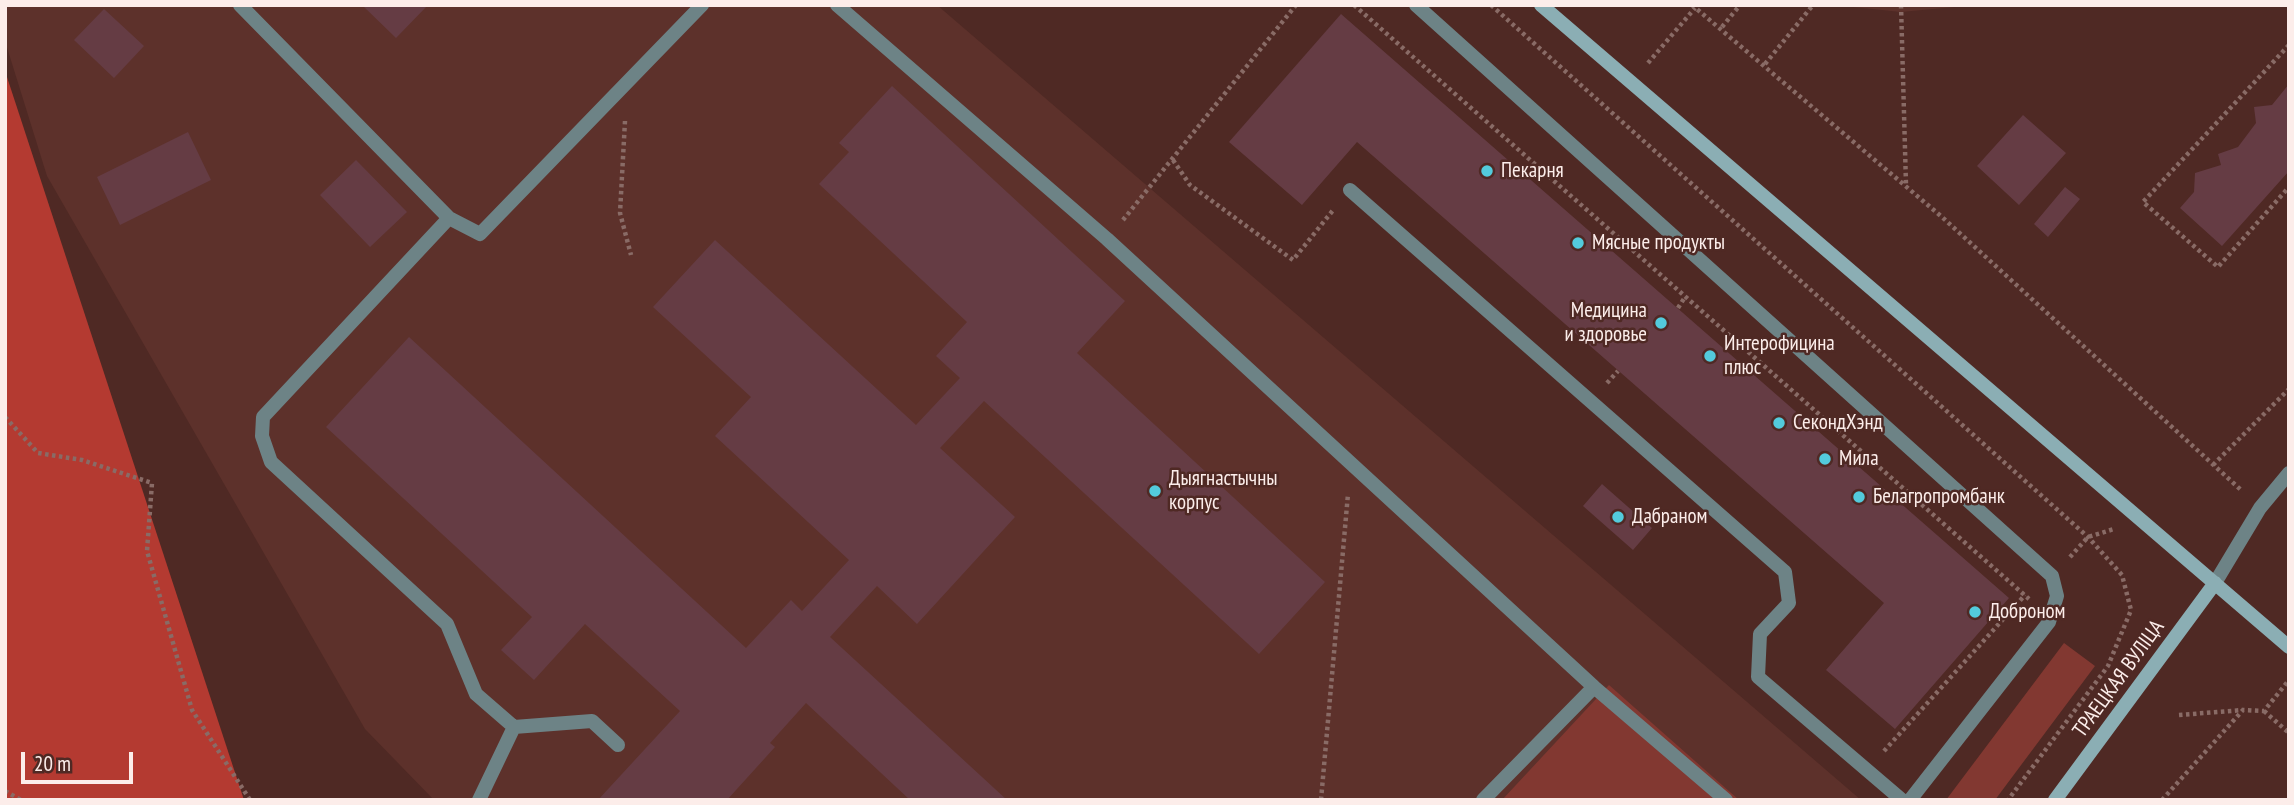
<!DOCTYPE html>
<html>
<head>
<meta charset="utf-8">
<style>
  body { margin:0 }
  #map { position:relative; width:2294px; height:805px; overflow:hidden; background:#4f2924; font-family:"PT Sans Narrow",sans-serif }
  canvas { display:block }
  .frame { position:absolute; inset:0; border:7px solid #fcedea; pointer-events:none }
  .scale { position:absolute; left:21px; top:752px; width:112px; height:32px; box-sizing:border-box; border:4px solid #fcedea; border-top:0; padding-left:9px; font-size:21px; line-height:24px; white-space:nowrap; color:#fcedea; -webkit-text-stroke:5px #4f2924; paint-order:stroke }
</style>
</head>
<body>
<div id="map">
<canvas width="2294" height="805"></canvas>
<div class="frame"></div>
<div class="scale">20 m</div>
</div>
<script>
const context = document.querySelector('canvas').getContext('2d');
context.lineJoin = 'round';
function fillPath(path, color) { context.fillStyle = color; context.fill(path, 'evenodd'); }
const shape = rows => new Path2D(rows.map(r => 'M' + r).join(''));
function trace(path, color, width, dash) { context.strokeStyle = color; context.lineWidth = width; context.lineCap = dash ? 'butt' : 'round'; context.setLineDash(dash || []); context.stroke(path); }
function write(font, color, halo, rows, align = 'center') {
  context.font = font + ' "PT Sans Narrow",sans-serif'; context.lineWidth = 5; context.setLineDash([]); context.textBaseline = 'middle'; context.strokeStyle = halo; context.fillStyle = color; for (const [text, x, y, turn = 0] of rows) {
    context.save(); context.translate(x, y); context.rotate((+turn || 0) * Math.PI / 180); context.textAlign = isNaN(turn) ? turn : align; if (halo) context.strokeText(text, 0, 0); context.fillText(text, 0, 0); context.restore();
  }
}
fillPath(shape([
  [5,5,937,5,1861,800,434,800,365,729,47,176,5,41],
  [1834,5,1976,5,1901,12]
]), '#5d312b');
fillPath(shape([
  [2064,643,2095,666,1995,800,1946,800],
  [1609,685,1739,800,1502,800]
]), '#823831');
fillPath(shape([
  [5,71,244,800,5,800]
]), '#b43a31');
fillPath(shape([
  [362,5,428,5,396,38],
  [104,9,144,46,114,78,74,40],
  [1341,14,2009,598,1895,729,1826,670,1884,603,1357,142,1302,205,1229,142],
  [2289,84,2289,171,2222,246,2180,208,2194,192,2195,173,2221,165,2218,154,2238,147,2256,123,2254,107,2272,105],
  [892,86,1125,301,1077,353,1325,582,1259,654,984,401,940,448,1015,517,917,624,877,586,830,637,1007,800,910,800,806,703,770,743,775,747,727,800,598,800,680,711,585,624,534,680,501,650,532,617,326,427,409,337,746,648,791,600,802,611,849,560,715,436,751,397,653,307,715,240,916,425,960,378,936,356,967,322,819,184,849,152,839,143],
  [2023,115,2066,153,2019,205,1977,166],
  [188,132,211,180,120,225,97,177],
  [356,160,407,212,370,247,320,195],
  [2065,187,2080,199,2048,237,2034,224],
  [1602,484,1652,528,1633,550,1583,506]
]), '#653c44');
trace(shape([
  [1354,5,2029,599],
  [1491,5,2088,537,2122,575,2131,610,2108,666,2008,800],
  [1692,5,1942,217,2241,490],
  [1901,5,1906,185],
  [1722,27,1740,5],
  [2289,45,2143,202,2218,267,2289,187],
  [1648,63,1695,8],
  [1765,64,1813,5],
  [625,121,620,213,631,255],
  [1173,160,1190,185,1293,260,1334,209],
  [1123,220,1296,5],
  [1678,308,1685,297],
  [1607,383,1618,371],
  [5,417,38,453,82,460,152,483,147,551,192,710,250,800],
  [2213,465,2289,389],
  [2070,557,2088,537,2114,529],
  [2264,711,2289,733],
  [2179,715,2243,710],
  [1884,751,2025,595],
  [5,791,21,800],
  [1321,800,1348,494],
  [2162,800,2243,710,2264,711,2289,680]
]), '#896b66', 4.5, [3.5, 3.5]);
trace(shape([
  [240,5,449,218,480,234,702,5],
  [837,5,1107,239,1594,687,1726,800],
  [1416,5,2052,576,2057,596,2049,622,1910,800],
  [1350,190,1785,572,1789,603,1760,634,1758,677,1902,800],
  [449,218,263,417,262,436,271,462,447,624,476,694,514,727,592,721,618,745],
  [479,800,514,727],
  [1483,800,1594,687]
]), '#6d8386', 14);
trace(shape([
  [2215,583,2260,508,2289,473]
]), '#6d8386', 14);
trace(shape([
  [1541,5,2289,647],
  [2055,800,2215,583]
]), '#8baeb4', 14);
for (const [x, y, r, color] of [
  [1487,171,7,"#53cbdc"],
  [1578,243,7,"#53cbdc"],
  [1661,323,7,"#53cbdc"],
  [1710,356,7,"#53cbdc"],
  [1779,423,7,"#53cbdc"],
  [1825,459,7,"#53cbdc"],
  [1155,491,7,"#53cbdc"],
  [1859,497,7,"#53cbdc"],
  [1618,517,7,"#53cbdc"],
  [1975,612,7,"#53cbdc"]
]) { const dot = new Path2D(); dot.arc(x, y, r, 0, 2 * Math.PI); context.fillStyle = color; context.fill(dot); trace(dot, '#4f2924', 2.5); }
write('21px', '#fcedea', '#4f2924', [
  ["Пекарня",1501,171],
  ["Мясные продукты",1592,243],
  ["Медицина",1647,311,"right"],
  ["и здоровье",1647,335,"right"],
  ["Интерофицина",1724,344],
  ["плюс",1724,368],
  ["СекондХэнд",1793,423],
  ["Мила",1839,459],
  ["Дыягнастычны",1169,479],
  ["корпус",1169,503],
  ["Белагропромбанк",1873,497],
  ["Дабраном",1632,517],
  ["Доброном",1989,612]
], 'left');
write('21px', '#fcedea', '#4f2924', [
  ["ТРАЕЦКАЯ ВУЛІЦА",2119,679,-54]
]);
</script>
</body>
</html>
